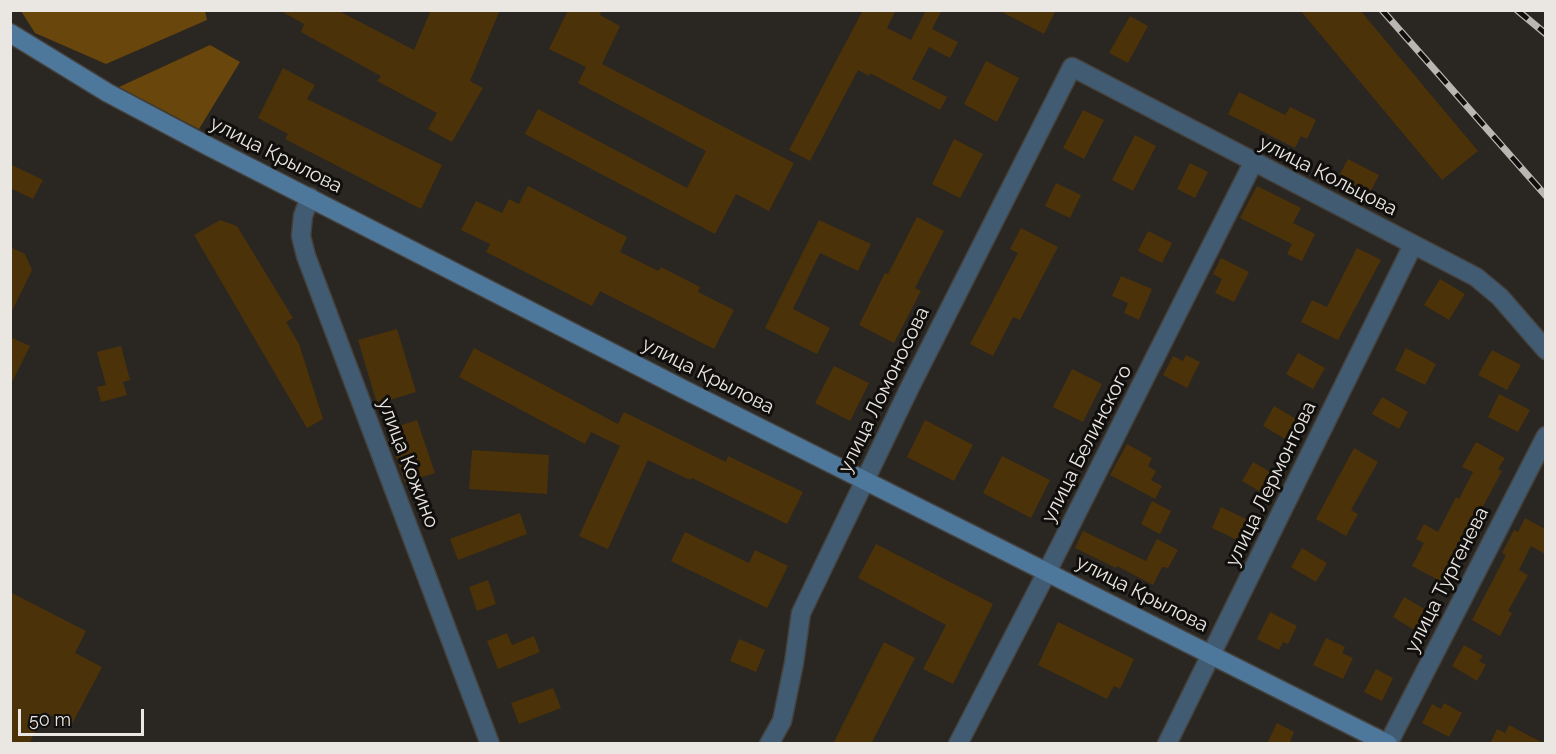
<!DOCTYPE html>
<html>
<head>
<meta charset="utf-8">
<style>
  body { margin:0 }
  #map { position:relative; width:1556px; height:754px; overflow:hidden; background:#2a2621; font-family:Raleway,sans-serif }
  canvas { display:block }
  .frame { position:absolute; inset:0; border:12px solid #eae7e3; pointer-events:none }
  .scale { position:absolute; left:18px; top:709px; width:126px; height:27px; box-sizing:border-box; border:3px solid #eae7e3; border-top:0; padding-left:8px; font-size:18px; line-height:21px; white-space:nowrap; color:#eae7e3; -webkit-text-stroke:4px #110f0d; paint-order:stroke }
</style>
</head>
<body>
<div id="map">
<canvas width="1556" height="754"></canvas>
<div class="frame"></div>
<div class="scale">50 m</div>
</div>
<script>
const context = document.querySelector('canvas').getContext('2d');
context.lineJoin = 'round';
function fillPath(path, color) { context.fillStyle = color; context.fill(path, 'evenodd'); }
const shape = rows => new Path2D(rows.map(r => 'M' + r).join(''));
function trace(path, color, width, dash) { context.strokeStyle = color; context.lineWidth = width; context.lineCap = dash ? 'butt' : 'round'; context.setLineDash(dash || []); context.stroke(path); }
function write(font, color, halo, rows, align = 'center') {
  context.font = font + ' Raleway,sans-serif'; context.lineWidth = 6; context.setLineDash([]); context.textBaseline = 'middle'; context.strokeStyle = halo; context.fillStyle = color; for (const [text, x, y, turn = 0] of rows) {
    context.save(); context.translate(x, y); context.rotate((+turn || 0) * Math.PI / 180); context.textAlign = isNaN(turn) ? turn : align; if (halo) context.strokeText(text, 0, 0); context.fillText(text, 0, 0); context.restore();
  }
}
fillPath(shape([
  [21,11,205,11,207,20,106,64,35,33],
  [210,45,240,62,199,129,119,87]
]), '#69460b');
fillPath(shape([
  [279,10,337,10,414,50,431,10,500,10,470,81,483,88,452,142,428,129,437,113,377,81,381,76,301,32,304,24],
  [568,10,602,10,600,15,620,26,602,64,794,163,769,211,736,194,715,234,525,134,538,109,687,188,706,151,578,83,586,67,549,49],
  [863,10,896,10,887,28,911,40,926,10,942,10,932,29,958,42,950,58,929,47,912,79,947,97,940,110,870,73,869,76,858,70,810,161,789,150],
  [998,10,1056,10,1044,34],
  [1300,10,1360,10,1478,151,1442,180],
  [1130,16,1148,26,1128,63,1109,53],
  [986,61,1019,78,997,122,964,104],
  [283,68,315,85,307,99,442,165,421,209,285,139,288,134,258,118],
  [1239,92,1285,115,1290,107,1316,120,1307,139,1301,136,1295,148,1228,114],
  [1083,110,1104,120,1084,159,1063,148],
  [1135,135,1156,146,1133,191,1112,180],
  [954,139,983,154,960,198,932,184],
  [1348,159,1379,175,1366,200,1335,184],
  [1190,163,1208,172,1195,198,1177,189],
  [10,164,43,180,33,199,10,188],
  [1056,183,1081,195,1070,218,1045,206],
  [528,186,627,237,620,252,658,271,661,267,700,287,698,292,734,310,714,349,600,291,592,306,486,252,490,244,461,230,476,201,502,213,509,199,519,204],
  [1257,186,1301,208,1293,223,1315,234,1302,261,1287,254,1292,244,1240,218],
  [917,217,944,231,915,288,921,291,894,343,859,325,885,273,888,274],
  [220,220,237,226,293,318,286,322,299,344,323,419,307,428,194,235],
  [819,220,871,244,858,271,820,253,793,309,830,328,817,354,765,328],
  [1021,228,1058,247,1020,320,1013,317,993,356,970,344,1018,253,1010,249],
  [1148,231,1172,243,1162,263,1138,251],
  [10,247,25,254,32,270,10,315],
  [1357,248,1381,260,1338,340,1301,322,1312,300,1327,307],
  [1221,258,1249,272,1234,302,1215,293,1222,279,1213,274],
  [1121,276,1152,289,1139,320,1124,313,1128,303,1112,296],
  [1440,279,1465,294,1449,320,1424,305],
  [397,329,416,392,377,404,358,340],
  [10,337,30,346,10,386],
  [121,346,130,380,123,382,127,395,101,402,97,387,106,385,97,352],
  [474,348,618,424,624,412,726,462,728,456,803,492,787,524,692,478,690,480,648,460,608,549,579,536,620,446,591,432,585,444,459,377],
  [1406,348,1436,364,1425,385,1395,370],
  [1492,350,1521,365,1507,390,1478,375],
  [1298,353,1325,368,1313,389,1286,374],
  [1186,355,1200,362,1187,388,1163,375,1173,356,1183,361],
  [834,366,869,383,850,421,815,403],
  [1072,369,1102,384,1083,422,1053,407],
  [1499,394,1530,410,1518,432,1488,417],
  [1382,397,1408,412,1399,429,1372,414],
  [1274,406,1298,420,1287,440,1263,426],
  [417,420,435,473,405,483,387,430],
  [925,420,973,445,954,481,907,457],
  [1476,442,1505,458,1498,469,1502,471,1481,510,1485,513,1476,531,1472,529,1453,568,1448,565,1440,581,1412,566,1424,543,1416,539,1424,524,1438,532,1456,497,1459,499,1473,472,1462,467],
  [1127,444,1152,458,1148,466,1156,471,1151,480,1162,486,1155,499,1110,475],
  [1354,448,1378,462,1351,510,1358,514,1346,536,1316,519],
  [472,450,549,455,547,494,469,489],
  [1002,456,1050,480,1031,518,983,493],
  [1253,462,1272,473,1261,492,1242,481],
  [1152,501,1171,511,1160,534,1141,524],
  [1221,507,1246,519,1237,540,1212,528],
  [520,513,527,534,458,560,450,539],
  [1525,518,1545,529,1545,554,1531,546,1519,570,1528,575,1508,611,1512,613,1500,636,1472,620,1506,555,1502,553,1514,530,1518,532],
  [1083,531,1146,561,1157,539,1178,550,1168,568,1162,567,1153,585,1117,566,1116,568,1075,548],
  [685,532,749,563,755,550,788,566,767,608,671,561],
  [876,544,993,604,953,684,923,669,946,625,858,578],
  [1302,548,1327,563,1316,582,1291,567],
  [488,580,496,604,477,611,469,587],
  [10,592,86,631,75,653,102,667,71,726,45,712,29,744,10,744],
  [1404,597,1428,611,1416,631,1393,617],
  [1270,612,1297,626,1288,644,1283,642,1279,650,1257,639],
  [1058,622,1134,659,1120,689,1114,686,1107,699,1038,665],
  [507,633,512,645,534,636,540,652,498,669,487,641],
  [1326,638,1345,647,1342,653,1353,658,1343,679,1313,665],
  [739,639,765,650,756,672,730,661],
  [884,642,915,658,871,744,833,744],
  [1464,645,1483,656,1479,661,1486,665,1477,681,1452,666],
  [1376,669,1393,678,1382,701,1364,692],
  [553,688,561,708,519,724,511,703],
  [1444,703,1462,713,1449,737,1422,723,1432,704,1441,709],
  [1277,723,1294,732,1289,744,1267,744],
  [1509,725,1545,744,1490,744,1497,729,1505,733]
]), '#4c3209');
const minor = shape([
  [310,197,303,216,301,236,306,256,490,744],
  [769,744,782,721,794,663,801,613,910,387,1072,67,1476,277,1500,297,1546,350],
  [958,744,1047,572,1253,163],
  [1167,744,1413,245],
  [1388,744,1546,436]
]);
const secondary = shape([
  [10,33,108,93,208,146,685,390,1388,744]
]);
trace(minor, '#45413c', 21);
trace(secondary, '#45413c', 21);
trace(minor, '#415b72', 18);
trace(secondary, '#4e779c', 18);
const rail = shape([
  [1382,10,1546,196],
  [1517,10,1546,34]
]);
trace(rail, '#bab6b2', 7);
trace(rail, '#110f0d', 4.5, [14]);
write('20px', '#eae7e3', '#110f0d', [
  ["улица Крылова",276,155,27],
  ["улица Кольцова",1328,176,27],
  ["улица Крылова",708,376,27],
  ["улица Ломоносова",884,390,-64],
  ["улица Белинского",1087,444,-63],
  ["улица Кожино",408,463,69],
  ["улица Лермонтова",1271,484,-64],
  ["улица Тургенева",1447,580,-63],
  ["улица Крылова",1142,594,27]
]);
</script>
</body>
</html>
